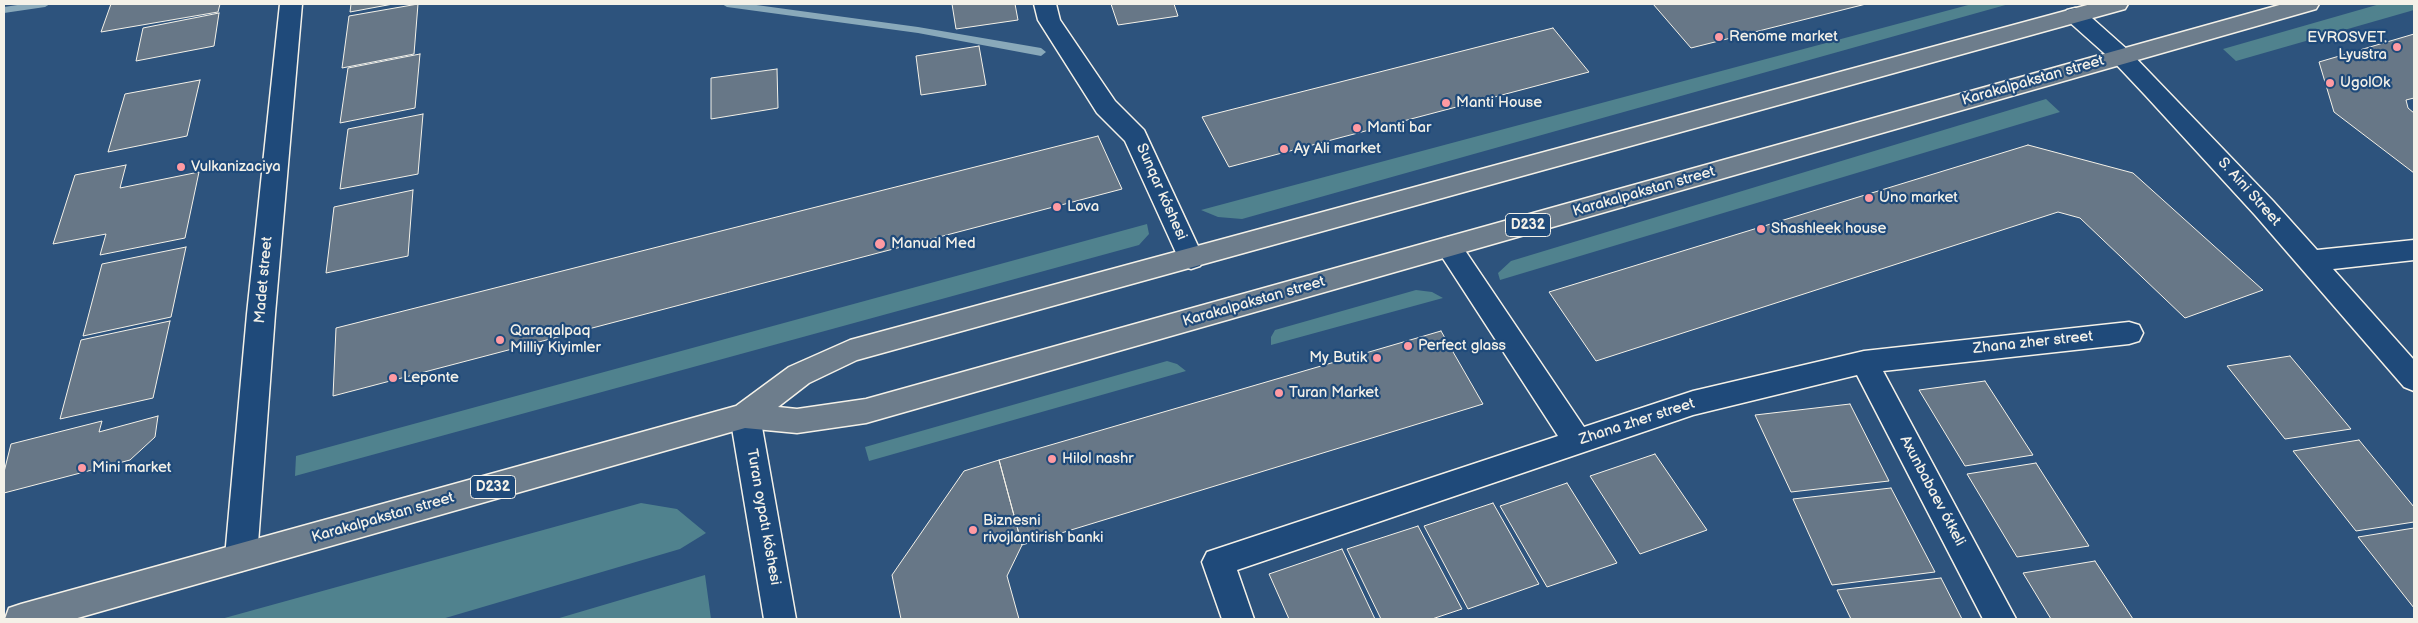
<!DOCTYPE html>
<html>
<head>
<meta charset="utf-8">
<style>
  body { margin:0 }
  #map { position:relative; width:2418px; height:623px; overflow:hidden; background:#2d537d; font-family:"Balsamiq Sans",sans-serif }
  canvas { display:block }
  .frame { position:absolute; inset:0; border:5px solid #f4f1e8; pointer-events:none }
</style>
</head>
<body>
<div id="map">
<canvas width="2418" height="623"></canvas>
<div class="frame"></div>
</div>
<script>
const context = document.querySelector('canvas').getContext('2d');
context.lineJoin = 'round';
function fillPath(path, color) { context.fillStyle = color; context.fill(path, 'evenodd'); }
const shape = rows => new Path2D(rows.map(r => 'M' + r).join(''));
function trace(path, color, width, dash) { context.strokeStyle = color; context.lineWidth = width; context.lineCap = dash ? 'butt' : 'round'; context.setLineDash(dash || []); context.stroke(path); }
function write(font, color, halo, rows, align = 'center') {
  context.font = font + ' "Balsamiq Sans",sans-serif'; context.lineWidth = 4.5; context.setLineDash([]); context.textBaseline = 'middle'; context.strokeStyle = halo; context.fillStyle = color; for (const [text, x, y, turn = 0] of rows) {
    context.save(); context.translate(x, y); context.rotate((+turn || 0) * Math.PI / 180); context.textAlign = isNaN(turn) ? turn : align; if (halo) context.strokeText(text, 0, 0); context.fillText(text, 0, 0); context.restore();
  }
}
fillPath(shape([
  [1972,4,2009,4,1242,219,1218,217,1201,210],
  [2380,4,2414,4,2414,10,2236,61,2223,49],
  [2046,99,2060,112,1500,280,1498,273,1511,261],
  [1147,224,1149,234,1139,245,295,476,296,456],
  [1416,290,1432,292,1443,298,1271,345,1271,337,1275,330],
  [1167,361,1177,364,1186,371,869,461,865,447],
  [641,503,677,509,706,533,680,549,442,619,221,619],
  [705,575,711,619,556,619]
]), '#50828e');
fillPath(shape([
  [24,4,50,4,45,7,4,13,4,7,24,4],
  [722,4,749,4,918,27,1041,48,1046,52,1041,56,918,33,727,7,722,4]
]), '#89a9ba');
const building = shape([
  [111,4,220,4,218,12,101,32,111,4],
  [351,4,393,4,350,12,351,4],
  [418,4,414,54,342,68,349,16,418,4],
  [952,4,1015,4,1018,20,956,29,952,4],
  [1111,4,1174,4,1178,16,1118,25,1111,4],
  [1653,4,1866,4,1691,48,1653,4],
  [219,13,214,46,136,61,143,28,219,13],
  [1553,28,1589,72,1229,167,1202,117,1553,28],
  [2414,34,2414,98,2406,100,2408,108,2414,113,2414,173,2334,112,2319,62,2414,34],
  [979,46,986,85,921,95,916,56,979,46],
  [420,54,415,108,340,123,348,68,420,54],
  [777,69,778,108,711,119,711,78,777,69],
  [200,80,187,136,108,152,125,94,200,80],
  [423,114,418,174,340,189,348,129,423,114],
  [1098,136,1122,189,333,396,336,328,1098,136],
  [2028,145,2133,173,2263,290,2185,318,2080,218,2058,212,1596,361,1549,292,2028,145],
  [126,165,120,188,199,172,185,238,100,255,106,234,53,244,75,175,126,165],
  [413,190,408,256,326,273,334,207,413,190],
  [186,247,171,317,83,336,102,264,186,247],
  [170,321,153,398,60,419,81,340,170,321],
  [1441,331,1483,404,1022,545,999,460,1441,331],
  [2290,356,2351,429,2285,439,2227,366,2290,356],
  [1985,381,2033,455,1965,466,1919,390,1985,381],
  [1850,404,1889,481,1791,492,1755,415,1850,404],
  [158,416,155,437,130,460,4,493,4,472,11,444,102,421,99,432,158,416],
  [2359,440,2414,507,2414,522,2356,531,2293,451,2359,440],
  [1655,454,1707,530,1640,554,1590,476,1655,454],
  [999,460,1022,545,1007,576,1019,619,901,619,892,575,964,471,999,460],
  [2036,463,2089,546,2017,557,1967,474,2036,463],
  [1567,483,1617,563,1547,587,1500,506,1567,483],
  [1891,488,1935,572,1832,585,1793,499,1891,488],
  [1493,503,1539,584,1468,609,1424,526,1493,503],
  [1418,526,1462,609,1432,619,1381,619,1347,549,1418,526],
  [2414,528,2414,608,2358,537,2414,528],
  [1342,549,1375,619,1289,619,1269,574,1342,549],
  [2095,561,2133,619,2051,619,2023,573,2095,561],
  [1941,578,1962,619,1851,619,1837,590,1941,578]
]);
fillPath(building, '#677787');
trace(building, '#f4f1e8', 1);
const minor = shape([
  [280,4,302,4,275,314,257,557,252,567,241,571,230,567,225,557,247,314,280,4],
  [1034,4,1056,4,1060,20,1115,101,1144,130,1204,259,1200,266,1191,269,1182,266,1125,141,1097,113,1038,20,1034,4],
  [2075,8,2083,10,2129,51,2273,201,2317,250,2414,240,2414,260,2333,269,2414,360,2414,391,2404,387,2255,215,2145,95,2113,61,2067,20,2064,15,2067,10,2075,8],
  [1449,237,1458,240,1584,427,1693,391,1864,351,2129,322,2139,325,2143,333,2139,341,2129,344,1883,371,2016,619,1983,619,1857,375,1693,415,1237,570,1254,619,1222,619,1202,562,1207,552,1558,436,1440,254,1436,247,1440,240,1449,237],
  [745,404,755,407,760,416,796,619,764,619,730,416,735,407,745,404]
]);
const major = shape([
  [2091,4,2128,4,2125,9,857,360,809,383,778,407,797,409,866,399,2283,4,2319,4,2316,9,866,423,797,433,745,428,74,619,5,619,9,608,21,604,736,406,789,367,850,340,2091,4]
]);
trace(minor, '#f4f1e8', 3);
trace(major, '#f4f1e8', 3);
fillPath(minor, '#1f4a7a');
fillPath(major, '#6d7d8c');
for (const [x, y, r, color] of [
  [1719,37,5,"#ff9aa2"],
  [2397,47,5,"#ff9aa2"],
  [2330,83,5,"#ff9aa2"],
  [1446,103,5,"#ff9aa2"],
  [1357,128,5,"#ff9aa2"],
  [1284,149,5,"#ff9aa2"],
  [181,167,5,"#ff9aa2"],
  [1869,198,5,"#ff9aa2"],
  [1057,207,5,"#ff9aa2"],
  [1761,229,5,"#ff9aa2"],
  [880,244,6,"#ff9aa2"],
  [500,340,5,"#ff9aa2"],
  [1408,346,5,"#ff9aa2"],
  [1377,358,5,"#ff9aa2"],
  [393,378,5,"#ff9aa2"],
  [1279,393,5,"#ff9aa2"],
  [1052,459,5,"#ff9aa2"],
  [82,468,5,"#ff9aa2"],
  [973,530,5,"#ff9aa2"]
]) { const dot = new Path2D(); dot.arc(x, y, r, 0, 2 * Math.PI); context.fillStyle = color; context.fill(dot); trace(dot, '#1f4a7a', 2); }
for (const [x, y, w] of [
  [1528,225,45],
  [493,487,45]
]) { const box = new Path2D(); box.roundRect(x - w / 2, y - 11.5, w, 23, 4); context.fillStyle = '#1f4a7a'; context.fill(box); trace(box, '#f4f1e8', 1); }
write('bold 14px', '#f4f1e8', null, [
  ["D232",1528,225],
  ["D232",493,487]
]);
write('15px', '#f4f1e8', '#1f4a7a', [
  ["Renome market",1729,37],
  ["EVROSVET.",2387,38,"right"],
  ["Lyustra",2387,55,"right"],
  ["UgolOk",2340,83],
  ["Manti House",1456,103],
  ["Manti bar",1367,128],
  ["Ay Ali market",1294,149],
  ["Vulkanizaciya",191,167],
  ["Uno market",1879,198],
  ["Lova",1067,207],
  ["Shashleek house",1771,229],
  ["Manual Med",891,244],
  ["Qaraqalpaq",510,331],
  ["Milliy Kiyimler",510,348],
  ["Perfect glass",1418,346],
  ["My Butik",1367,358,"right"],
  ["Leponte",403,378],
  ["Turan Market",1289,393],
  ["Hilol nashr",1062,459],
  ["Mini market",92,468],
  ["Biznesni",983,521],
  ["rivojlantirish banki",983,538]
], 'left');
write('15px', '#f4f1e8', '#1f4a7a', [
  ["Karakalpakstan street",2033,81,-16],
  ["Sunqar kóshesi",1161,192,66],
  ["Karakalpakstan street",1644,192,-16],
  ["S. Aini Street",2249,192,48],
  ["Madet street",264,280,-85],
  ["Karakalpakstan street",1254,302,-16],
  ["Zhana zher street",2033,343,-6],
  ["Zhana zher street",1637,422,-18],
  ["Axunbabaev ótkeli",1932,491,62],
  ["Turan oypatı kóshesi",763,517,80],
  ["Karakalpakstan street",383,518,-16]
]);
</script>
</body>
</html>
